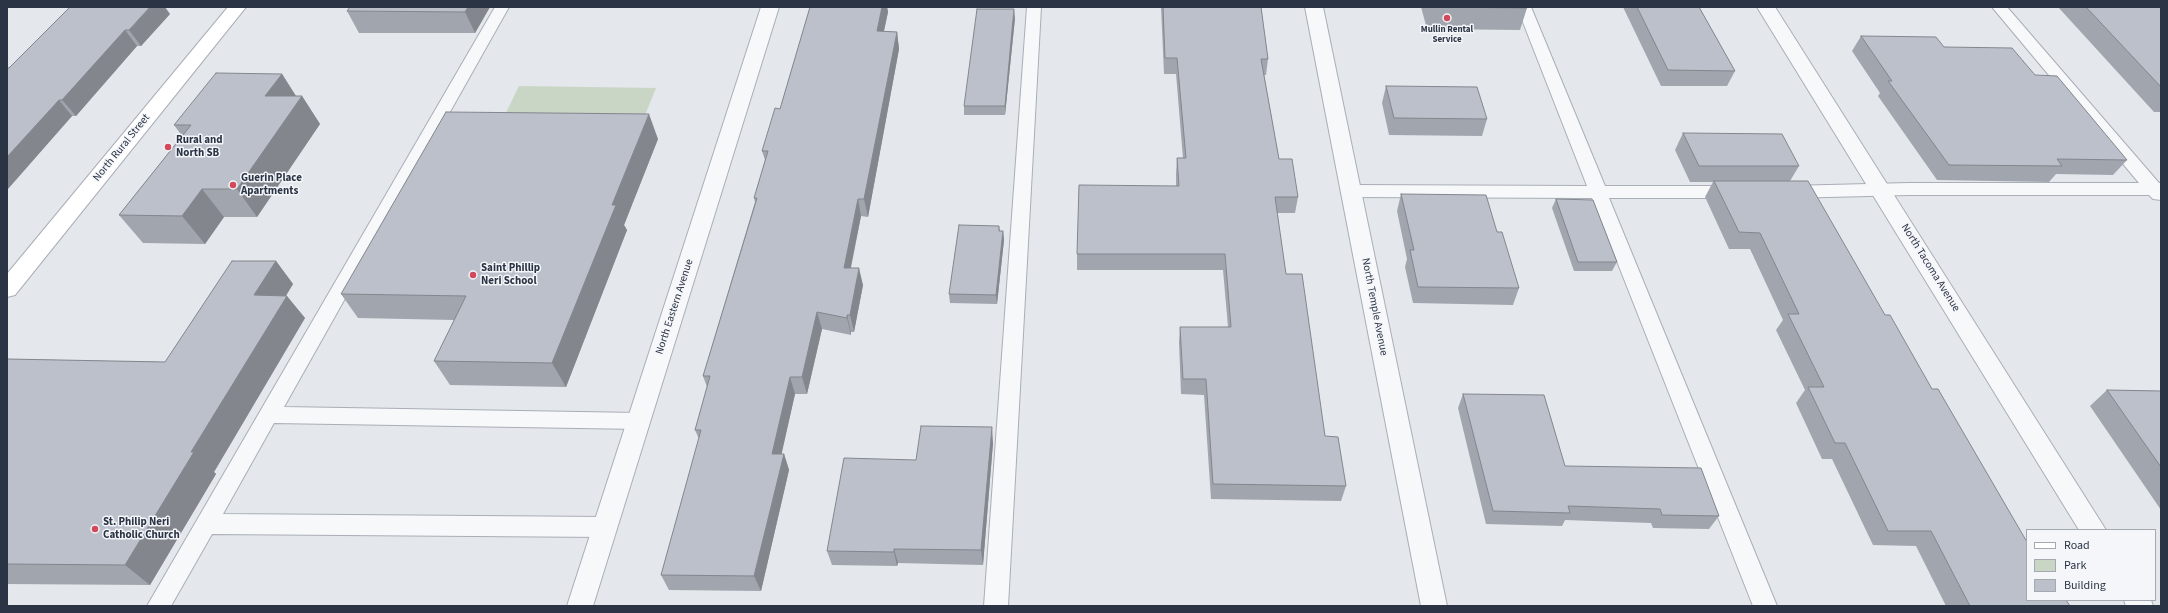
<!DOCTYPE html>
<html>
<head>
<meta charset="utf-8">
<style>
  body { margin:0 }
  #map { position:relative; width:2168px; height:613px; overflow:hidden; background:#e4e7ec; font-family:"Source Sans 3",sans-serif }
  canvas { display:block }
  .frame { position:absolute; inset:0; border:8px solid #2b3445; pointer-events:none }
  .legend { position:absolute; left:2026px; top:529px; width:130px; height:72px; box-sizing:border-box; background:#f4f6f9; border:1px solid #a4a8b1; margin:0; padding:5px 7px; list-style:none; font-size:12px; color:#2b3445 }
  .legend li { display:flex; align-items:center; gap:8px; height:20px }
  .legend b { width:20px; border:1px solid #a4a8b1 }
</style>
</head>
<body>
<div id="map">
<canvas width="2168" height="613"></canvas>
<div class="frame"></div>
<ul class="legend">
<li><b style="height:5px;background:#fff"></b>Road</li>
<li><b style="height:11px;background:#c9d6c5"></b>Park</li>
<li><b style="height:11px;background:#bbc0ca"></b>Building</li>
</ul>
</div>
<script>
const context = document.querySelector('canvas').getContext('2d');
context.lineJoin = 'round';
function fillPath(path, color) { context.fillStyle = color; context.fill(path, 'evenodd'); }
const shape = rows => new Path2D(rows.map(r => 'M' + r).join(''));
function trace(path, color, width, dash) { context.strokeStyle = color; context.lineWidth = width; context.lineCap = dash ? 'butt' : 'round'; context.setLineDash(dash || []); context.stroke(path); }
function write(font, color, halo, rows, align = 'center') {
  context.font = font + ' "Source Sans 3",sans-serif'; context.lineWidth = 3; context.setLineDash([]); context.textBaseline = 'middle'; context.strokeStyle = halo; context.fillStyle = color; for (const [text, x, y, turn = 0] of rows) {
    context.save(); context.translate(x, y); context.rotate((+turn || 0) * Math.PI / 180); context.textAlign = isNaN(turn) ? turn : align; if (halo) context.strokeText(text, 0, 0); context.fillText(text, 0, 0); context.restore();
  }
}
fillPath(shape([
  [519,86,656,88,641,125,500,125]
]), '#c9d6c5');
const service = shape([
  [495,7,509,7,284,407,639,413,646,415,649,421,646,427,639,429,274,423,223,514,605,517,613,520,616,527,613,534,605,537,212,534,171,606,147,606,495,7],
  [1027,7,1041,7,1008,606,984,606,1027,7],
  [1517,7,1531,7,1605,186,1734,186,1740,188,1743,192,1740,196,1734,198,1609,198,1777,606,1753,606,1592,198,1351,197,1345,195,1342,191,1345,187,1351,185,1587,186,1517,7],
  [1992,7,2007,7,2159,183,2161,183,2161,200,2153,199,2149,195,1909,195,1788,198,1782,196,1779,192,1782,188,1788,186,1909,183,2139,183,1992,7]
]);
const minor = shape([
  [761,7,779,7,593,606,567,606,761,7],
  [1305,7,1323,7,1447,606,1421,606,1305,7],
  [1757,7,1775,7,2106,530,2079,530,1757,7],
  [2124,600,2151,600,2153,606,2126,606,2124,600]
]);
const secondary = shape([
  [228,7,246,7,15,295,7,297,7,274,228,7]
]);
trace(service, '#a9aeb7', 2);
trace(minor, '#a9aeb7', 2);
trace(secondary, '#a9aeb7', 2);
fillPath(service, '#f7f8fa');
fillPath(minor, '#f7f8fa');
fillPath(secondary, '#fff');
fillPath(shape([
  [490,7,475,33,359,33,347,11],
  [810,7,887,7,888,12,884,31,897,32,899,49,868,217,861,216,851,268,863,285,854,332,851,332,851,335,822,329,807,394,795,394,781,454,784,454,789,470,761,591,669,590,661,575,699,439,695,430,707,387,703,376,755,202,754,198,765,160,762,151,780,109],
  [1161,7,1261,7,1268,59,1266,75,1264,75,1279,159,1298,197,1295,213,1277,213,1286,274,1325,436,1346,486,1341,501,1211,499,1204,395,1181,394,1179,342,1180,327,1228,327,1223,270,1077,270,1077,254,1176,186,1176,174,1177,158,1183,158,1176,74,1164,74],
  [1421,7,1527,7,1527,8,1520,30,1427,29],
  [1623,7,1699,7,1735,71,1727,86,1661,86],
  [2058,7,2161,7,2161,112,2154,112],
  [170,14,141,46,137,46,76,116,72,116,7,190,7,68,9,68],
  [1015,18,1005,115,964,115,964,106],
  [1861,36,1944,47,2035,75,2127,160,2113,175,2056,174,2049,182,1937,180,1878,96,1880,93,1852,51],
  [282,74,296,96,302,96,320,124,257,217,224,217,205,244,143,243,119,215,182,136,174,125],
  [1386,86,1487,119,1482,136,1389,135,1382,103],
  [1683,133,1799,166,1790,181,2027,600,2070,606,1946,606,1916,546,1873,545,1832,459,1822,459,1796,403,1805,390,1776,330,1783,320,1750,249,1729,249,1705,197,1713,182,1690,182,1675,150],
  [658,139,624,225,627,230,566,387,450,385,434,361,454,320,358,318,341,294],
  [1401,194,1497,232,1519,288,1513,305,1413,303,1405,267,1407,259,1397,211],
  [1556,199,1617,262,1612,271,1574,271,1552,208],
  [999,226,1000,231,1003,231,1004,240,997,304,950,303,949,294],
  [276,261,293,284,286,296,305,318,214,472,216,474,150,585,7,584,7,359,165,362],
  [2107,390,2161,391,2161,510,2090,406],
  [1463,394,1565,466,1719,516,1709,529,1653,528,1651,523,1565,520,1562,526,1486,524,1458,408],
  [993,443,983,565,898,563,897,566,832,565,827,551,916,460]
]), '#a1a5ae');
fillPath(shape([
  [150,7,165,7,170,14,141,46,129,30],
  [468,7,490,7,475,33,465,12],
  [882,7,887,7,888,12,880,49,877,31],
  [1014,9,1015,18,1005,115,1005,106],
  [125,30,137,46,76,116,62,100],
  [897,32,899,49,868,217,864,199],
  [282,74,299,101,302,96,320,124,257,217,237,189,265,96],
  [59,100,72,116,7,190,7,157],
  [649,114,658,139,624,225,627,230,566,387,552,363,612,205],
  [202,189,224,217,205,244,182,216],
  [858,199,861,216,847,285,844,268],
  [1003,231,1004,240,997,304,996,295],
  [276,261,293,284,272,318,254,295],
  [859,268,863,285,854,332,850,315],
  [287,296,305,318,214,472,216,474,150,585,125,565,191,452],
  [817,312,822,329,807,394,802,377],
  [847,315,851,332,851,335,847,318],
  [790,377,795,394,778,470,772,454],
  [992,427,993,443,983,565,981,550],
  [784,454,789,470,761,591,754,576],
  [894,549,898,563,897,566,894,552]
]), '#83868d');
const building = shape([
  [70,7,150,7,129,30,125,30,62,100,59,100,7,157,7,68,9,68,70,7],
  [350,7,468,7,465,12,347,11,350,7],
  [810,7,882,7,877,31,897,32,864,199,858,199,844,268,859,268,850,315,847,315,847,318,817,312,802,377,790,377,772,454,784,454,754,576,661,575,701,430,695,430,710,376,703,376,757,198,754,198,768,151,762,151,775,108,780,109,810,7],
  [1163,7,1261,7,1268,59,1261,59,1279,159,1292,159,1298,197,1275,197,1286,274,1302,274,1325,436,1338,437,1346,486,1213,484,1206,379,1183,379,1180,327,1231,327,1225,254,1077,254,1079,185,1179,186,1177,158,1186,158,1177,58,1165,58,1163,7],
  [1433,7,1527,7,1527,8,1433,7],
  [1637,7,1699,7,1735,71,1668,70,1637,7],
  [2086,7,2161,7,2161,87,2086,7],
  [977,9,1014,9,1005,106,964,106,977,9],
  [1861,36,1936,37,1944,47,2012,48,2035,75,2057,76,2127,160,2057,159,2062,166,1949,165,1888,81,1892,81,1861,36],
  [216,73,282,74,265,96,302,96,237,189,202,189,182,216,119,215,191,125,174,125,216,73],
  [1386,86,1477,87,1487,119,1394,118,1386,86],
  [446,112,649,114,612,205,616,205,552,363,434,361,466,296,341,294,446,112],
  [1683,133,1782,134,1799,166,1699,166,1683,133],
  [1714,181,1808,181,1885,315,1890,315,1932,389,1938,389,2027,542,2027,600,2066,600,2070,606,1970,606,1931,531,1888,531,1845,443,1835,443,1808,387,1824,387,1788,314,1799,314,1760,233,1739,232,1714,181],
  [1401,194,1486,195,1497,232,1502,232,1519,288,1418,287,1410,250,1414,250,1401,194],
  [1556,199,1593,200,1617,262,1578,262,1556,199],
  [959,225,999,226,999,231,1003,231,996,295,949,294,959,225],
  [232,261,276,261,254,295,287,296,191,452,194,452,125,565,7,564,7,359,165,362,232,261],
  [2107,390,2161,391,2161,467,2107,390],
  [1463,394,1544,395,1565,466,1701,468,1719,516,1662,515,1660,509,1568,506,1570,513,1493,511,1463,394],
  [921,426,992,427,981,550,894,549,894,552,827,551,844,458,916,460,921,426]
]);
fillPath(building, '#bbc0ca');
trace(building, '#83868d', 1);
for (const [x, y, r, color] of [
  [1447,18,4,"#d1495b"],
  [168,147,4,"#d1495b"],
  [233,185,4,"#d1495b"],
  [473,275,4,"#d1495b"],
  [95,529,4,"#d1495b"]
]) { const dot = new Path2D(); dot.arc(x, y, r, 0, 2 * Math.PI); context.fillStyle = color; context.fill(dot); trace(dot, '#f4f6f9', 1.5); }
write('bold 9px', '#2b3445', '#f4f6f9', [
  ["Mullin Rental",1447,30],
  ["Service",1447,40]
]);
write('bold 11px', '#2b3445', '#f4f6f9', [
  ["Rural and",176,141],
  ["North SB",176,154],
  ["Guerin Place",241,179],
  ["Apartments",241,192],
  ["Saint Phillip",481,269],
  ["Neri School",481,282],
  ["St. Philip Neri",103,523],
  ["Catholic Church",103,536]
], 'left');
write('11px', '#2b3445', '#f4f6f9', [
  ["North Rural Street",122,148,-51],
  ["North Tacoma Avenue",1930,268,58],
  ["North Eastern Avenue",675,307,-72],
  ["North Temple Avenue",1374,307,79]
]);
</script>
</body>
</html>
